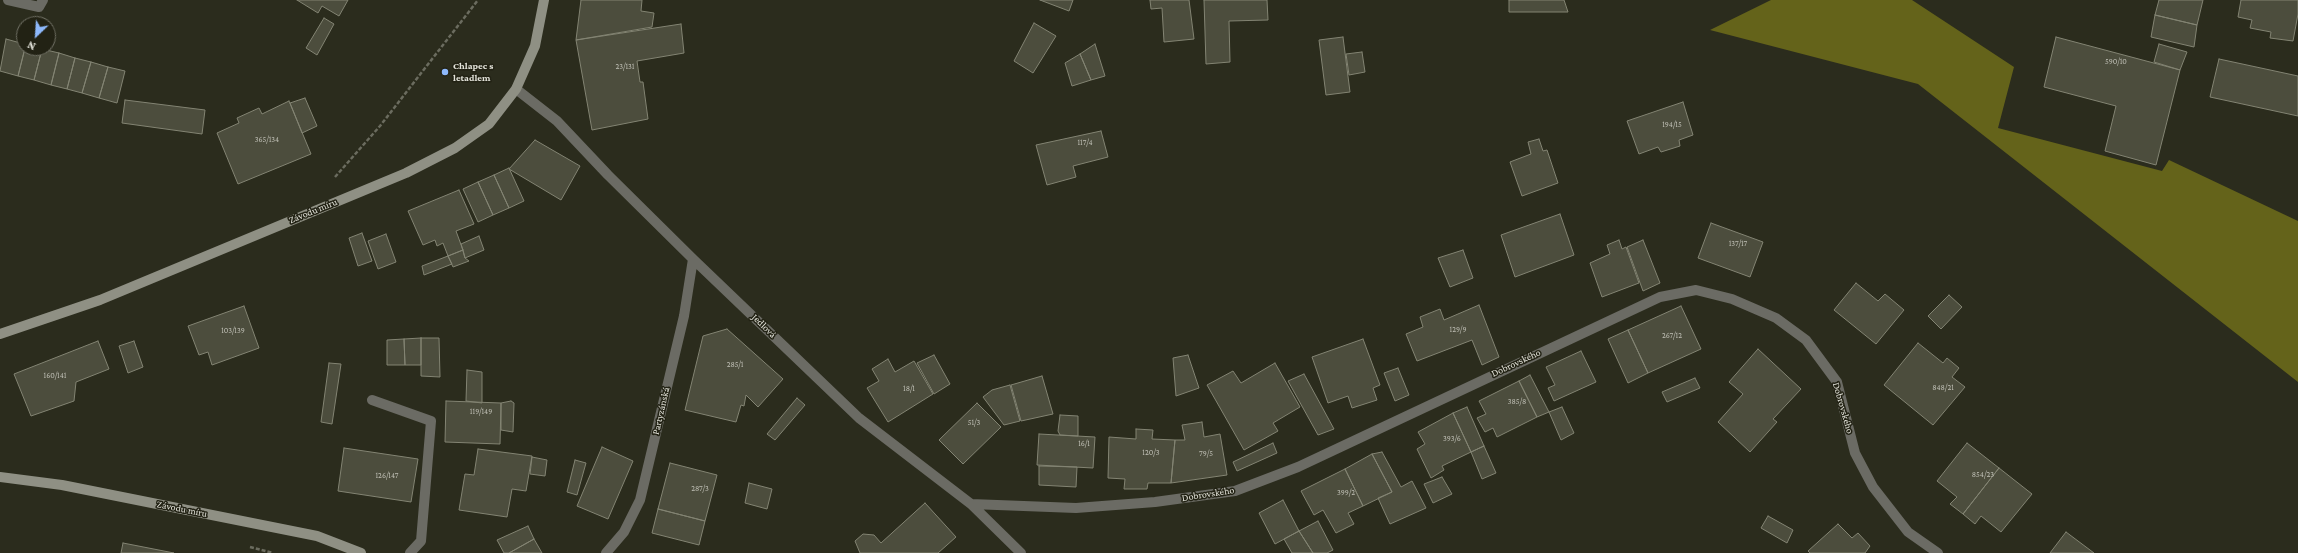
<!DOCTYPE html>
<html>
<head>
<meta charset="utf-8">
<style>
  body { margin:0 }
  #map { position:relative; width:2298px; height:553px; overflow:hidden; background:#2b2c1d; font-family:"Crimson Pro",serif }
  canvas { display:block }
  .north { position:absolute; left:16px; top:16px; width:40px; height:40px; box-sizing:border-box; background:#222214; border:1px solid #707064; border-radius:50%; rotate:205deg; font-size:11px; font-weight:700; line-height:16px; text-align:center; color:#e4e4db }
  .north::after { content:''; display:block; margin:auto; width:14px; height:18px; background:#8eb9fc; clip-path:polygon(50% 0,100% 100%,50% 72%,0 100%) }
</style>
</head>
<body>
<div id="map">
<canvas width="2298" height="553"></canvas>
<div class="north">N</div>
</div>
<script>
const context = document.querySelector('canvas').getContext('2d');
context.lineJoin = 'round';
function fillPath(path, color) { context.fillStyle = color; context.fill(path, 'evenodd'); }
const shape = rows => new Path2D(rows.map(r => 'M' + r).join(''));
function trace(path, color, width, dash) { context.strokeStyle = color; context.lineWidth = width; context.lineCap = dash ? 'butt' : 'round'; context.setLineDash(dash || []); context.stroke(path); }
function write(font, color, halo, rows, align = 'center') {
  context.font = font + ' "Crimson Pro",serif'; context.lineWidth = 3; context.setLineDash([]); context.textBaseline = 'middle'; context.strokeStyle = halo; context.fillStyle = color; for (const [text, x, y, turn = 0] of rows) {
    context.save(); context.translate(x, y); context.rotate((+turn || 0) * Math.PI / 180); context.textAlign = isNaN(turn) ? turn : align; if (halo) context.strokeText(text, 0, 0); context.fillText(text, 0, 0); context.restore();
  }
}
fillPath(shape([
  [1771,0,1912,0,2014,67,1998,128,2162,171,2169,160,2298,221,2298,382,1918,84,1710,30]
]), '#64631a');
const building = shape([
  [297,0,348,0,339,16,322,6,318,13,297,0],
  [581,0,642,0,641,11,654,13,652,27,576,40,581,0],
  [1040,0,1073,0,1069,11,1040,0],
  [1150,0,1189,0,1194,39,1164,42,1162,8,1151,9,1150,0],
  [1204,0,1267,0,1268,20,1229,21,1230,62,1206,64,1204,0],
  [1509,0,1564,0,1568,12,1509,12,1509,0],
  [2159,0,2203,0,2197,25,2155,15,2159,0],
  [2241,0,2298,0,2298,14,2293,41,2270,38,2271,32,2250,28,2252,20,2238,17,2241,0],
  [2155,15,2197,25,2194,47,2151,37,2155,15],
  [324,18,334,24,317,55,306,48,324,18],
  [1034,23,1056,36,1033,73,1014,61,1034,23],
  [681,24,684,53,637,61,640,82,643,82,648,119,592,130,576,40,681,24],
  [1343,37,1350,92,1326,95,1319,40,1343,37],
  [2056,37,2180,70,2156,165,2105,151,2116,106,2044,87,2056,37],
  [6,39,24,44,25,48,18,76,0,71,6,39],
  [1095,44,1105,76,1091,80,1080,54,1095,44],
  [2159,44,2187,52,2180,70,2154,62,2159,44],
  [25,48,42,49,34,80,18,76,25,48],
  [42,49,59,53,51,85,34,80,42,49],
  [1362,52,1365,72,1349,75,1346,54,1362,52],
  [59,53,75,58,67,89,51,85,59,53],
  [1080,54,1091,80,1072,86,1065,63,1080,54],
  [75,58,91,62,82,93,67,89,75,58],
  [2219,59,2298,76,2298,116,2210,97,2219,59],
  [91,62,108,67,99,98,82,93,91,62],
  [108,67,125,71,117,103,99,98,108,67],
  [305,98,317,126,302,133,290,103,305,98],
  [125,100,205,110,202,134,122,123,125,100],
  [289,101,311,154,238,184,217,133,239,123,237,118,259,108,262,114,289,101],
  [1683,102,1693,135,1679,140,1680,146,1661,152,1658,147,1639,154,1627,121,1683,102],
  [1101,131,1108,157,1073,166,1076,177,1047,185,1036,145,1101,131],
  [1539,139,1543,151,1547,150,1558,183,1522,196,1510,162,1531,154,1528,142,1539,139],
  [535,140,580,166,561,200,509,169,535,140],
  [509,168,524,201,509,208,494,175,509,168],
  [494,175,509,208,493,215,478,182,494,175],
  [478,182,493,215,478,222,463,189,478,182],
  [459,190,474,224,456,231,463,250,448,256,443,243,437,246,435,240,423,245,408,211,459,190],
  [1560,214,1574,255,1515,277,1501,235,1560,214],
  [1711,223,1763,242,1750,277,1698,258,1711,223],
  [362,233,372,261,358,266,349,238,362,233],
  [386,234,396,262,378,269,368,241,386,234],
  [479,236,484,250,465,258,461,244,479,236],
  [1619,240,1622,249,1626,247,1639,283,1602,297,1590,263,1610,254,1607,245,1619,240],
  [1643,240,1660,283,1643,291,1627,247,1643,240],
  [463,250,465,258,469,261,453,267,448,256,463,250],
  [1463,250,1473,278,1450,287,1438,258,1463,250],
  [448,256,452,264,424,275,422,266,448,256],
  [1856,283,1878,301,1885,294,1904,310,1876,344,1834,310,1856,283],
  [1949,295,1962,307,1941,329,1928,316,1949,295],
  [1479,305,1499,357,1482,365,1472,340,1417,361,1406,334,1423,327,1420,317,1440,309,1444,320,1479,305],
  [244,306,259,348,212,365,208,352,199,355,188,326,244,306],
  [1681,306,1701,349,1648,373,1628,330,1681,306],
  [727,329,783,379,758,407,746,395,744,406,741,405,736,422,685,410,703,336,727,329],
  [1628,330,1648,373,1628,383,1608,339,1628,330],
  [421,338,421,365,405,365,404,339,421,338],
  [421,338,439,338,440,377,421,376,421,338],
  [404,339,405,365,387,365,387,340,404,339],
  [1363,339,1380,385,1373,388,1377,400,1352,408,1348,396,1328,403,1312,357,1363,339],
  [98,341,109,369,76,382,74,401,31,416,14,374,98,341],
  [134,341,143,367,128,373,119,346,134,341],
  [1918,343,1943,363,1947,358,1959,368,1952,377,1965,387,1933,425,1884,385,1918,343],
  [1758,349,1801,389,1773,419,1777,422,1750,452,1718,422,1743,394,1729,382,1758,349],
  [1581,351,1596,382,1554,401,1548,388,1555,385,1546,367,1581,351],
  [934,355,950,384,934,394,917,363,934,355],
  [1188,355,1199,388,1176,396,1173,358,1188,355],
  [888,359,895,372,914,361,933,394,888,422,867,388,879,381,872,369,888,359],
  [329,363,341,364,332,424,321,422,329,363],
  [1275,363,1300,407,1273,423,1278,431,1244,450,1207,385,1233,371,1241,383,1275,363],
  [1398,368,1409,395,1395,401,1384,373,1398,368],
  [467,370,482,372,482,403,466,401,467,370],
  [1304,374,1334,429,1318,435,1288,381,1304,374],
  [1530,375,1549,412,1537,417,1519,381,1530,375],
  [1042,376,1053,414,1021,421,1011,385,1042,376],
  [1695,378,1700,388,1667,402,1662,392,1695,378],
  [1519,381,1537,417,1497,437,1493,428,1485,432,1477,418,1486,414,1479,401,1519,381],
  [1010,385,1020,421,1004,425,983,397,992,390,1010,385],
  [797,398,805,405,775,440,767,434,797,398],
  [446,401,501,403,500,444,445,442,446,401],
  [511,401,514,403,513,432,501,430,501,403,511,401],
  [977,403,1001,427,963,464,939,440,977,403],
  [1467,407,1484,446,1471,452,1453,413,1467,407],
  [1562,407,1574,433,1561,440,1549,412,1562,407],
  [1453,413,1471,452,1442,466,1444,470,1431,478,1417,449,1425,444,1418,432,1453,413],
  [1060,415,1078,416,1078,436,1060,435,1058,431,1060,415],
  [1202,422,1204,437,1220,434,1227,475,1171,483,1175,440,1185,440,1182,425,1202,422],
  [1136,429,1153,430,1152,439,1175,440,1171,483,1148,483,1147,489,1124,489,1125,479,1108,478,1109,437,1136,439,1136,429],
  [1039,434,1095,437,1093,468,1037,465,1039,434],
  [1273,443,1277,453,1237,471,1233,462,1273,443],
  [1967,443,1999,468,1963,514,1950,504,1957,497,1937,481,1967,443],
  [1484,446,1496,473,1482,479,1471,452,1484,446],
  [602,447,633,461,608,519,577,506,602,447],
  [344,448,418,459,411,502,338,491,344,448],
  [478,449,532,456,526,491,512,489,507,517,459,510,465,474,474,475,478,449],
  [1382,452,1401,487,1412,481,1426,508,1390,524,1378,498,1392,492,1372,454,1382,452],
  [1372,454,1392,492,1363,506,1345,469,1372,454],
  [532,457,547,460,545,476,530,474,532,457],
  [575,460,586,463,577,495,567,492,575,460],
  [670,463,717,475,705,521,658,509,670,463],
  [1039,466,1077,467,1076,487,1039,485,1039,466],
  [1999,468,2032,494,2001,532,1981,516,1975,524,1963,514,1999,468],
  [1345,469,1363,506,1348,513,1354,524,1336,533,1323,510,1314,515,1301,491,1345,469],
  [1442,477,1452,494,1433,503,1424,484,1442,477],
  [749,483,772,489,767,509,745,503,749,483],
  [1283,500,1299,531,1275,544,1259,513,1283,500],
  [925,503,956,537,938,553,860,553,855,541,863,534,874,535,881,543,925,503],
  [658,509,705,521,699,545,652,533,658,509],
  [1768,516,1793,530,1787,543,1761,528,1768,516],
  [1318,521,1333,550,1327,553,1313,553,1299,531,1318,521],
  [1838,524,1852,538,1858,533,1870,546,1865,553,1810,553,1808,551,1838,524],
  [528,526,534,539,509,553,504,553,497,540,528,526],
  [1299,531,1313,553,1292,553,1284,539,1299,531],
  [2066,532,2094,553,2050,553,2066,532],
  [534,539,542,553,509,553,534,539],
  [123,543,174,553,121,553,123,543]
]);
fillPath(building, '#4c4d3d');
trace(building, '#838473', 1);
trace(shape([
  [335,177,380,126,478,0],
  [250,547,273,553]
]), '#6b6c5f', 2.5, [4, 2]);
trace(shape([
  [8,0,39,7,43,0],
  [372,400,431,421,421,541,410,553]
]), '#6b6b64', 10);
trace(shape([
  [516,89,557,121,608,175,693,259,859,418,971,504,1021,553],
  [971,504,1076,508,1155,502,1235,491,1298,467,1660,297,1696,290,1732,299,1776,318,1806,340,1837,382,1855,453,1873,487,1908,532,1938,553],
  [606,553,624,532,640,500,684,316,693,259]
]), '#6b6b64', 10);
trace(shape([
  [0,334,100,300,406,173,455,148,489,124,516,89,535,46,544,0],
  [0,477,62,485,317,536,361,553]
]), '#8f9084', 10);
for (const [x, y, r, color] of [
  [445,72,4,"#8eb9fc"]
]) { const dot = new Path2D(); dot.arc(x, y, r, 0, 2 * Math.PI); context.fillStyle = color; context.fill(dot); trace(dot, '#222214', 1.5); }
write('8px', '#bebeb4', null, [
  ["590/10",2116,62],
  ["23/131",625,67],
  ["194/15",1672,125],
  ["365/134",267,140],
  ["117/4",1085,143],
  ["137/17",1738,244],
  ["129/9",1458,330],
  ["103/139",233,331],
  ["267/12",1672,336],
  ["285/1",735,365],
  ["160/141",55,376],
  ["848/21",1943,388],
  ["18/1",909,389],
  ["385/8",1517,402],
  ["119/149",481,412],
  ["51/3",974,423],
  ["393/6",1452,439],
  ["16/1",1084,444],
  ["120/3",1151,453],
  ["79/5",1206,454],
  ["854/23",1983,475],
  ["126/147",387,476],
  ["287/3",700,489],
  ["399/2",1346,493]
]);
write('bold 10px', '#e4e4db', '#222214', [
  ["Chlapec s",453,66],
  ["letadlem",453,78]
], 'left');
write('10px', '#e4e4db', '#222214', [
  ["Závodu míru",313,211,-22],
  ["Jedlová",764,326,44],
  ["Dobrovského",1516,363,-25],
  ["Dobrovského",1843,408,74],
  ["Partyzánská",661,411,-77],
  ["Dobrovského",1208,494,-9],
  ["Závodu míru",182,509,11]
]);
</script>
</body>
</html>
